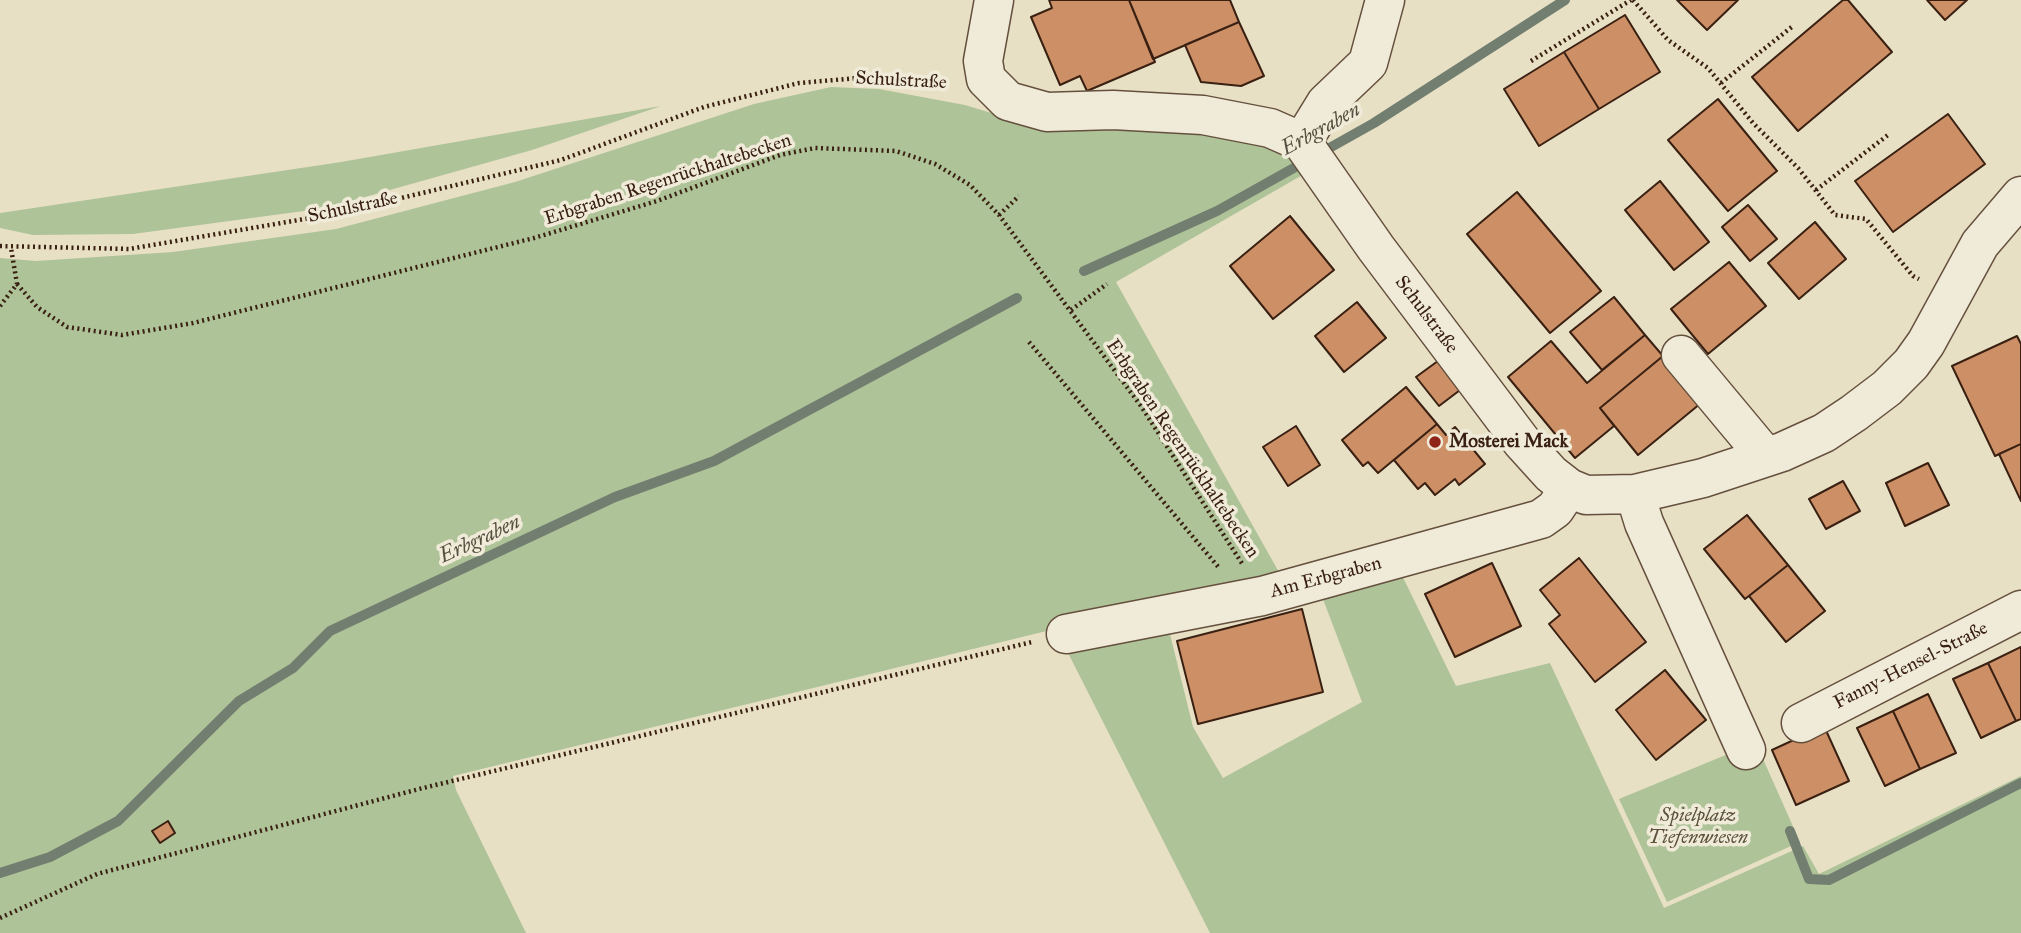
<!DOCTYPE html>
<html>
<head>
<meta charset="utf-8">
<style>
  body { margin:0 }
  canvas { display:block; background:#e8e0c4 }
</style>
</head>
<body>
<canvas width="2021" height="933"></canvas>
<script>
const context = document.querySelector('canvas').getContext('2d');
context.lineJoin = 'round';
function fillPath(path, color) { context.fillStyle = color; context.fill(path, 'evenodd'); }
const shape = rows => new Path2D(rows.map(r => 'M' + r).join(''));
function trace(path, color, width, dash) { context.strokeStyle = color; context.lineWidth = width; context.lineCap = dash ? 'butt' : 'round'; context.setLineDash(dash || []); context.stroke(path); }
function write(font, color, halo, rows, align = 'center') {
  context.font = font + ' "IM FELL Great Primer",serif'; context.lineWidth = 7; context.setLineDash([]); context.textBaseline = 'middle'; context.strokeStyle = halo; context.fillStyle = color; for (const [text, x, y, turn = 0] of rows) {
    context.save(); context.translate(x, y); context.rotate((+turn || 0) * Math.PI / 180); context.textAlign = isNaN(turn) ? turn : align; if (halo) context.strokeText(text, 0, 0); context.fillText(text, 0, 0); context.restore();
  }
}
fillPath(shape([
  [831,87,879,89,965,105,1054,132,1155,124,1293,151,1306,173,1116,282,1280,574,453,776,456,790,526,933,0,933,0,258,36,261,173,252,336,229,515,182,754,104],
  [661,106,532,150,326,208,133,234,33,235,0,228,0,213,341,162],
  [1395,561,1456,686,1550,663,1664,908,1803,846,1819,874,2021,776,2021,933,1210,933,1066,649,1167,622,1193,727,1223,778,1362,702,1318,586],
  [1759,750,1800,842,1667,902,1619,799,1728,754]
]), '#afc399');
trace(shape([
  [1084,271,1217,211,1374,123,1565,0],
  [1790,831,1809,879,1829,880,2021,783],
  [0,873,50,857,118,821,239,701,293,668,330,631,615,497,714,461,1017,298]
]), '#727f70', 10);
const building = shape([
  [1049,0,1129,0,1155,62,1087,91,1080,76,1060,85,1031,17,1052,8,1049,0],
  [1129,0,1230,0,1239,22,1153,59,1129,0],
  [1677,0,1738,0,1707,30,1677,0],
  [1843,0,1848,0,1892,52,1798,131,1752,77,1843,0],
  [1927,0,1967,0,1945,20,1927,0],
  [1625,15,1660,72,1599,109,1564,52,1625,15],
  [1239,22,1264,76,1241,86,1201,82,1185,45,1239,22],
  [1564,52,1599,109,1539,146,1504,89,1564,52],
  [1718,99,1777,171,1728,211,1668,140,1718,99],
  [1948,114,1985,164,1893,232,1855,181,1948,114],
  [1660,181,1709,242,1674,270,1625,210,1660,181],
  [1517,192,1601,291,1550,333,1467,234,1517,192],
  [1748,205,1777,239,1750,261,1722,227,1748,205],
  [1290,216,1334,270,1273,319,1230,266,1290,216],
  [1815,222,1846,259,1799,299,1768,263,1815,222],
  [1729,262,1766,306,1708,354,1671,309,1729,262],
  [1614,297,1645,335,1602,370,1570,332,1614,297],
  [1357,302,1386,338,1344,372,1315,336,1357,302],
  [1645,335,1663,356,1600,408,1614,426,1575,458,1508,377,1551,341,1587,383,1645,335],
  [2017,336,2021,344,2021,444,1995,456,1952,366,2017,336],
  [1663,356,1701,403,1638,455,1600,408,1663,356],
  [1442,358,1464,387,1439,406,1416,377,1442,358],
  [1406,387,1437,424,1378,473,1368,462,1363,466,1342,440,1406,387],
  [1437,424,1446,435,1455,427,1485,464,1459,485,1455,479,1435,495,1425,483,1418,489,1394,460,1437,424],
  [1296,426,1320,465,1288,486,1263,447,1296,426],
  [2021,444,2021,501,1999,454,2021,444],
  [1928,463,1949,505,1905,526,1886,483,1928,463],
  [1843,481,1860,511,1826,529,1809,499,1843,481],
  [1747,515,1788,565,1745,599,1704,549,1747,515],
  [1579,558,1646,642,1595,682,1549,624,1560,615,1540,590,1579,558],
  [1492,563,1521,626,1455,657,1425,594,1492,563],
  [1788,565,1825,611,1786,642,1749,596,1788,565],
  [1302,609,1323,692,1198,724,1177,641,1302,609],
  [2021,647,2021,719,2016,721,1988,663,2021,647],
  [1988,663,2016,721,1981,738,1953,679,1988,663],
  [1665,670,1706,720,1656,760,1616,710,1665,670],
  [1928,694,1956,753,1920,769,1893,711,1928,694],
  [1893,711,1920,769,1885,786,1857,728,1893,711],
  [1824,726,1849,781,1796,805,1772,750,1824,726],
  [168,821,175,833,160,843,152,831,168,821]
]);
fillPath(building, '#cd9066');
trace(building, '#392012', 2);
const minor = shape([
  [994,0,983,61,986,79,1008,101,1047,112,1113,110,1203,115,1270,128,1302,142,1376,248,1522,442,1551,474,1569,488,1586,495,1635,494,1703,478,1782,452,1824,433,1854,413,1887,388,1911,364,1926,343,1980,244,2021,196],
  [1302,142,1326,103,1368,63,1385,0],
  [1681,355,1766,457],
  [1635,494,1644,523,1746,750],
  [1066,634,1262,596,1541,519,1555,509,1569,488],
  [1801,723,2021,610]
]);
trace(minor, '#65503e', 41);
trace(shape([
  [1633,0,1668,40,1708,68,1753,123,1798,168,1835,215,1866,219,1913,276,1919,279],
  [1531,61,1631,0],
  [1721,83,1793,26],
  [1816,190,1888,135],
  [999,215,1019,196],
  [0,246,129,249,334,214,561,160,704,107,799,83,870,77,951,84],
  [17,284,37,307,67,327,122,335,193,323,534,238,657,201,780,155,815,148,896,151,935,164,970,185,999,215,1141,406,1243,565],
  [0,306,17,284,11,248],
  [1071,310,1107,284],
  [1029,342,1220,569],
  [0,918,97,874,423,788,1032,642]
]), '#392012', 4.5, [2, 3.5]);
trace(minor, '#f0ebd9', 38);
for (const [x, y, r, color] of [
  [1435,442,7,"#8f2418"]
]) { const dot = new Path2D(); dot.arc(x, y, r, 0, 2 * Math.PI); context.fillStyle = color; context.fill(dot); trace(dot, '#f0ebd9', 2.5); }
write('19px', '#392012', '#f0ebd9', [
  ["Schulstraße",901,81,3],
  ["Erbgraben Regenrückhaltebecken",668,180,-18],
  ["Schulstraße",353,208,-12],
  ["Schulstraße",1426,315,53],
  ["Erbgraben Regenrückhaltebecken",1182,449,56],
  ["Am Erbgraben",1326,578,-15],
  ["Fanny-Hensel-Straße",1911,666,-27]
]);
write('bold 19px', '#392012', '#f0ebd9', [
  ["Mosterei Mack",1449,442]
], 'left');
write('italic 19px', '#5c513a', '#f0ebd9', [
  ["Spielplatz",1698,816],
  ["Tiefenwiesen",1698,838]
]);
write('italic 21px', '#564f41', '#f0ebd9', [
  ["Erbgraben",1321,130,-29],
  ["Erbgraben",480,540,-25]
]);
</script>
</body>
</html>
